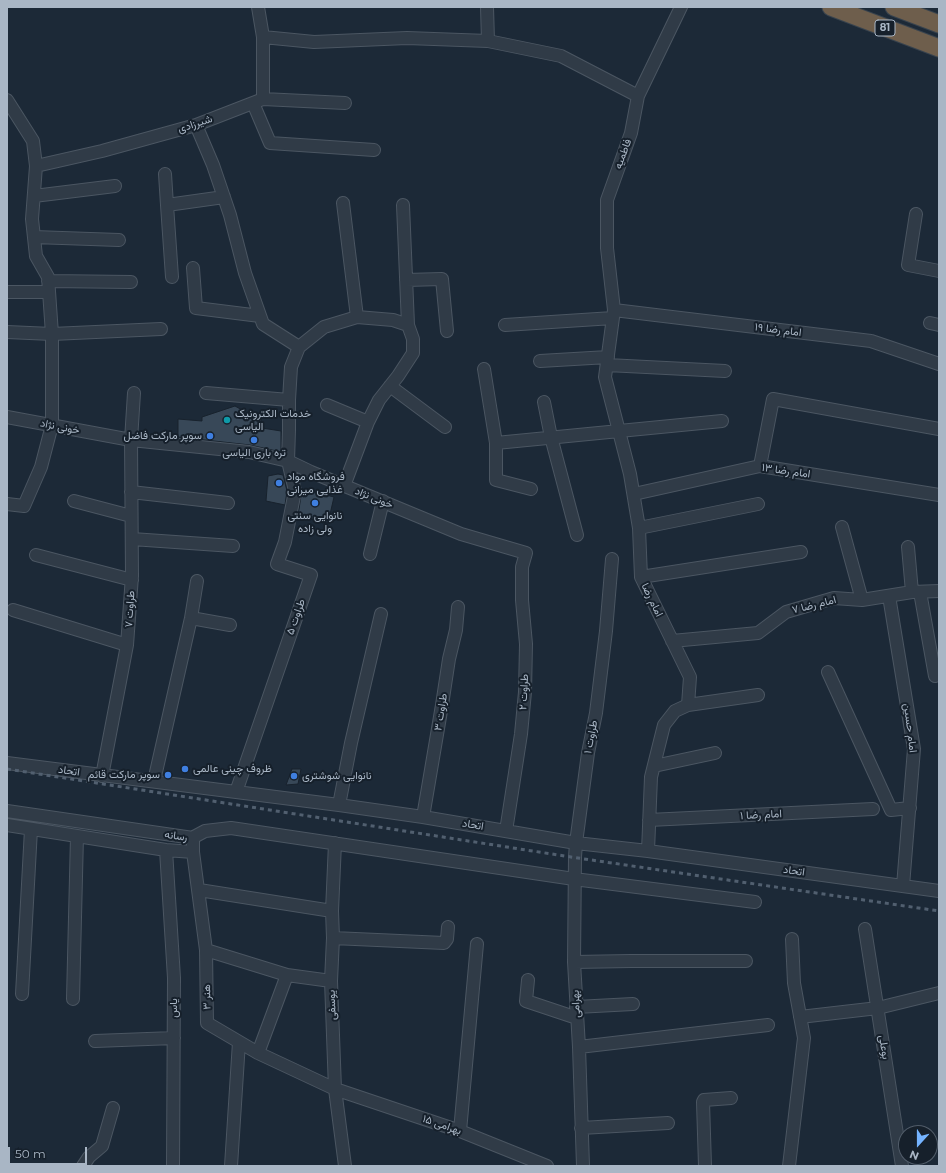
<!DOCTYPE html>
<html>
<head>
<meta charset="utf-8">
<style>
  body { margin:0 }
  #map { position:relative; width:946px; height:1173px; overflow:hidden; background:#1c2937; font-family:Montserrat,sans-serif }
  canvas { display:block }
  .frame { position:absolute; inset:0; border:8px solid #a9b6c5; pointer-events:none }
  .north { position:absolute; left:898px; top:1125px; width:40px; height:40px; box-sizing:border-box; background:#16202b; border:1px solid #515c69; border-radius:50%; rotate:201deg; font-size:11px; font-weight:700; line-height:16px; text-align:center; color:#a9b6c5 }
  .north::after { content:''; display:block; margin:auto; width:14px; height:18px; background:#74b3ff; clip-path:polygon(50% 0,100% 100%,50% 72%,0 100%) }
  .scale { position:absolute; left:8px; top:1147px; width:79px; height:18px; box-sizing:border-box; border:2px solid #a9b6c5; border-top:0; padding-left:5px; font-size:12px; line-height:14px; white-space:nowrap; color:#a9b6c5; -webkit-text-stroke:3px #16202b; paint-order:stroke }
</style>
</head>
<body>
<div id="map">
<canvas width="946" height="1173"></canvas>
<div class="frame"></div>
<div class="north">N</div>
<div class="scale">50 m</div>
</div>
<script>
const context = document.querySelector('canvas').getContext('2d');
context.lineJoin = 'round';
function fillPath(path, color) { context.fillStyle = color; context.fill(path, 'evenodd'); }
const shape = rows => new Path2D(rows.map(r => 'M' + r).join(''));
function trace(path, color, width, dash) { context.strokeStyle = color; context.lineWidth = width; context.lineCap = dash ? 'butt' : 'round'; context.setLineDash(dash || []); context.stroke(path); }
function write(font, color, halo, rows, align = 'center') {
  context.font = font + ' Montserrat,Vazirmatn,sans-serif'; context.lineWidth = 4; context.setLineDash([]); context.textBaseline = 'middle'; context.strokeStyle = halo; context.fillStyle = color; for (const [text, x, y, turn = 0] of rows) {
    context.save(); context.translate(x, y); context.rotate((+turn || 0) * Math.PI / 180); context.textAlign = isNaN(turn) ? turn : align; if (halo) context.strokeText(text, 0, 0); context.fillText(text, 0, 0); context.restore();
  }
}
const building = shape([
  [235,406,242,410,243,419,261,418,262,428,281,431,281,452,250,445,178,437,178,419,202,421,202,417,235,406],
  [278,474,283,475,287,491,285,505,266,501,268,476,278,474],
  [302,489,334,497,328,523,298,516,302,489],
  [292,769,301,769,298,784,286,785,292,769]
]);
fillPath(building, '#384858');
trace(building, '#18222d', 1);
const minor = shape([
  [258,7,263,37,263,99],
  [487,7,488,41],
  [263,37,314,42,407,38,488,41,561,56,638,96],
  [7,100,33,141,36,166,32,219,36,256,48,277,52,334,52,425,41,467,24,506,7,504],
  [253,103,270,143,374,150],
  [196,125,213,165,230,215,245,273,263,324,299,347,291,367,289,400,289,430,288,461,295,491,285,542,277,564,311,575,236,792],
  [36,166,102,151,196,125,263,99,345,103],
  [165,174,167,205],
  [34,196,115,186],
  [343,203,357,317],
  [403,205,408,325],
  [916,214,908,265,939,271],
  [34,237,119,240],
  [193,268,196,308,260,316],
  [172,277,167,205,224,197],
  [406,280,442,279,447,331],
  [48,281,131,282],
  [7,292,49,292],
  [614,310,871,341,939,364],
  [930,323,939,325],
  [505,325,613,318],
  [7,332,52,334,161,329],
  [299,347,324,327,357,317,393,320,408,325,413,339,413,353,398,376,379,400,368,422,327,405],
  [540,361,608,357],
  [607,365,725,371],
  [484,369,496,443,722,421],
  [390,386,445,427],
  [206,393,289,400],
  [544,402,551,437,577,535],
  [7,417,131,440,249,452,288,461,311,472,461,534,526,553,522,567,522,600,526,644,525,692,521,734,506,831],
  [496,443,496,480,531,489],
  [760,466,773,399,939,429],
  [344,486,368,422],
  [131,492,228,503],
  [634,494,760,466,939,495],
  [74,501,131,516],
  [842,527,862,600],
  [639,528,758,504],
  [132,539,233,546],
  [908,547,912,592],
  [370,554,383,501],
  [36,555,132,580],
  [641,577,801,552],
  [920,592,935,676],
  [889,596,914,749,903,886],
  [13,610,127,645],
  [191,618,230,625],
  [672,641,758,633,786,612,834,598,862,600,912,592,939,591],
  [828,672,891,810,910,808],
  [688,705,758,695],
  [7,763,339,805,423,817,576,843,648,851,939,891],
  [654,766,715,753],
  [102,776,127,645,132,576,131,440,134,393],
  [154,781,191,618,197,581],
  [339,805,351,743,381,614],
  [7,811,193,838,193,852,206,950,207,1023,258,1053,335,1089,460,1131,547,1166],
  [423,817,442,705,449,659,456,630,458,607],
  [649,820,873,809],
  [7,825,166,850,193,852],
  [192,838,205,831,231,828,574,879,755,902],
  [335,843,332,911,333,938,331,981,335,1089,345,1166],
  [166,850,174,978,173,1166],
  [648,851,651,777,664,725,675,711,688,705,690,677,641,577,639,528,630,474,605,377,614,310,607,248,607,200,631,133,638,96,681,7],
  [199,890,332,911],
  [865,929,902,1166],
  [333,938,444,943,447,939,448,927],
  [206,950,287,975,331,981],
  [574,962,631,961,746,961],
  [528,980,526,1001,577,1018],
  [22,994,31,829],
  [73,999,77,836],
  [576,1007,633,1004],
  [800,1017,878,1008,939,993],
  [95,1041,174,1038],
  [579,1047,768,1025],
  [258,1053,287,975],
  [581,1128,668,1123],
  [460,1131,477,944],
  [83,1166,89,1157,102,1146,113,1108],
  [231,1166,239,1042],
  [583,1166,579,1047,574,962,575,857,576,843,588,753,596,713,606,631,612,559],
  [705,1166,703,1102,704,1100,731,1098],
  [789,1166,804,1038,794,983,792,939]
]);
const highway = shape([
  [831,7,939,48],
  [894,7,939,24]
]);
trace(minor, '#4b5662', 14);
trace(highway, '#38434e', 19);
trace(minor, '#303b47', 12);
trace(highway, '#6e5e4c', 17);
trace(shape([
  [7,769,571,857,939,911]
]), '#515f6f', 3, [4, 4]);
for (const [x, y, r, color] of [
  [227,420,4,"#0f9aa8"],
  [210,436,4,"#3f7fe0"],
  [254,440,4,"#3f7fe0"],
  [279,483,4,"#3f7fe0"],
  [315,503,4,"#3f7fe0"],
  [185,769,4,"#3f7fe0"],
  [168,775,4,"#3f7fe0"],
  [294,776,4,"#3f7fe0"]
]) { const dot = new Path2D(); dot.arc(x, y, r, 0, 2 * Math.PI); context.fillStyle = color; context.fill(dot); trace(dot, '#16202b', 1.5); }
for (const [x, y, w] of [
  [885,28,20]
]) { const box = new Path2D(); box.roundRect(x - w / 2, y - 8, w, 16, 3); context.fillStyle = '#16202b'; context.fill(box); trace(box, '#a9b6c5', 1); }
write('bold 10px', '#a9b6c5', null, [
  ["81",885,28]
]);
write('11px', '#a9b6c5', '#16202b', [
  ["شیرزادی",195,124,-18],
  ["فاطمیه",623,154,-70],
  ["امام رضا ۱۹",778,330,7],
  ["خونی نژاد",60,427,11],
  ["امام رضا ۱۳",786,471,8],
  ["خونی نژاد",374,498,22],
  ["امام رضا",652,600,64],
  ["امام رضا ۷",814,605,-14],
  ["طراوت ۷",130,609,-86],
  ["طراوت ۵",296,617,-71],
  ["طراوت ۲",524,692,-87],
  ["طراوت ۳",441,712,-81],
  ["امام حسین",910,728,83],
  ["طراوت ۱",591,737,-79],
  ["اتحاد",69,771,8],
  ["امام رضا ۱",761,815,-3],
  ["اتحاد",473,825,9],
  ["رسانه",176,836,8],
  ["اتحاد",794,871,8],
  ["هنر ۳",207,997,-91],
  ["بهرامی",576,1004,-93],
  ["یوسفی",332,1005,-92],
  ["یاس",174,1008,-90],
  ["بوعلی",884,1047,81],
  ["بهرامی ۱۵",442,1125,19]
]);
write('11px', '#a9b6c5', '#16202b', [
  ["خدمات الکترونیک",235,414],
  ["الیاسی",235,427],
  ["سوپر مارکت فاضل",202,436,"right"],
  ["تره باری الیاسی",254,453,"center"],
  ["فروشگاه مواد",287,477],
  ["غذایی میرانی",287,490],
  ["نانوایی سنتی",315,516,"center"],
  ["ولی زاده",315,529,"center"],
  ["ظروف چینی عالمی",193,769],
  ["سوپر مارکت قائم",160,775,"right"],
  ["نانوایی شوشتری",302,776]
], 'left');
</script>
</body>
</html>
